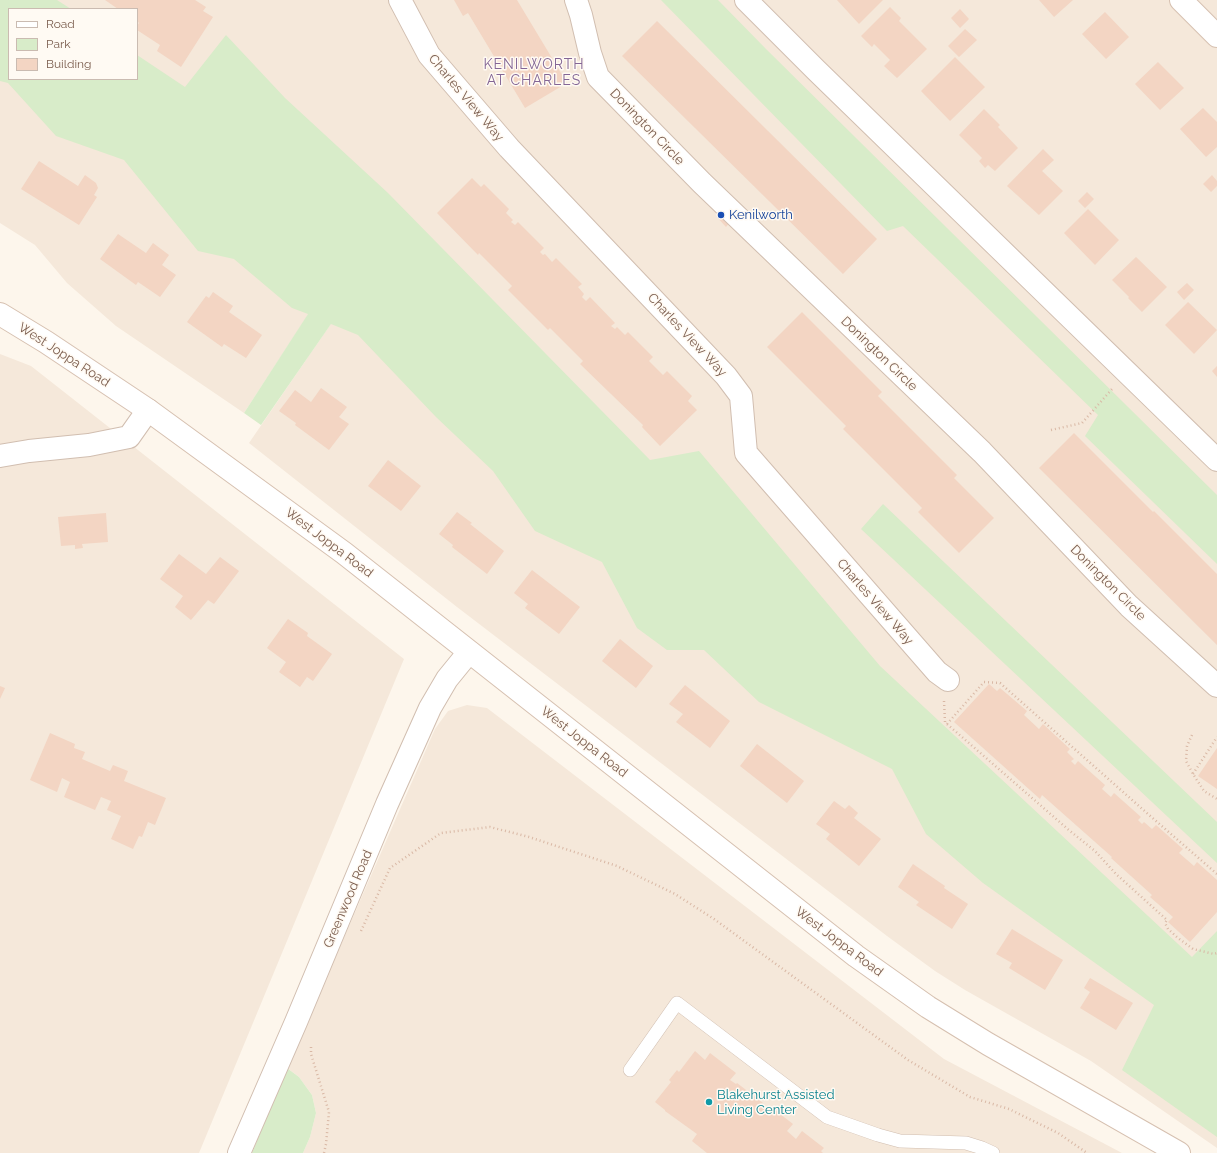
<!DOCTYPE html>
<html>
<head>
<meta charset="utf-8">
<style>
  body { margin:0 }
  #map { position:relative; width:1217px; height:1153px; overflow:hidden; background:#fdf6ec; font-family:Raleway,sans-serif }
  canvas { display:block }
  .legend { position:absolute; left:8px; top:8px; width:130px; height:72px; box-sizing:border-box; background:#fffaf3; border:1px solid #cabbb1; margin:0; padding:5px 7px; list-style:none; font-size:12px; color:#7a5c4d }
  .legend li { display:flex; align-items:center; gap:8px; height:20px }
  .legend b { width:20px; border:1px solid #cabbb1 }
</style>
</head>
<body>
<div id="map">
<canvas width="1217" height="1153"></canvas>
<ul class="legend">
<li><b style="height:5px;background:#fff"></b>Road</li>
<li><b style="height:11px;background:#d8ecc9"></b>Park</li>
<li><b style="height:11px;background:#f3d5c3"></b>Building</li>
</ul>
</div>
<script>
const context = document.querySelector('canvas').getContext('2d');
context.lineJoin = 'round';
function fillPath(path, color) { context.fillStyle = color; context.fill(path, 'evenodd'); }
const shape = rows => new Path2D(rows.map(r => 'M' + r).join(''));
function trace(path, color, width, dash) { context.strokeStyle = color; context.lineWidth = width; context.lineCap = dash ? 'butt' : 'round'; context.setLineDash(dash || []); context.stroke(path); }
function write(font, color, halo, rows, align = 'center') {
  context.font = font + ' Raleway,sans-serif'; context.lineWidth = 3; context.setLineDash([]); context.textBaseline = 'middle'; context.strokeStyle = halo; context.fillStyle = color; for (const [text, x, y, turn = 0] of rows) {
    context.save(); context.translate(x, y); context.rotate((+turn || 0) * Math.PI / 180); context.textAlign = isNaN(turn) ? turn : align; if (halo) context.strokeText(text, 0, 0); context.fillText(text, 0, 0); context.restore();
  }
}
fillPath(shape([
  [24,0,1217,0,1217,1148,1091,1061,965,990,935,971,887,936,457,607,249,443,363,277,137,75,137,9,37,9],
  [0,41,9,79,344,260,244,413,116,326,67,283,35,245,0,223],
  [0,354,31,366,404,659,199,1153,0,1153],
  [467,705,487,708,944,1059,1122,1153,303,1153,310,1137,316,1113,312,1095,299,1077,287,1068,435,729,448,711]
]), '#f5e8da');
fillPath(shape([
  [0,0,57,0,71,9,9,9,9,79,137,79,137,55,185,87,226,35,285,98,388,193,650,460,699,451,880,666,1192,957,1217,931,1217,1137,1122,1070,1154,1005,983,883,926,834,892,769,759,702,704,650,667,650,637,628,602,562,535,531,493,471,436,417,358,335,331,324,261,425,244,413,308,314,292,308,234,259,198,251,124,160,56,136,8,83,0,81],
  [661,0,718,0,766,49,1217,495,1217,564,1085,436,1098,415,903,226,887,231],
  [883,504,1217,822,1217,863,861,529],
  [287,1068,299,1077,312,1095,316,1113,310,1137,303,1153,252,1153]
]), '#d8ecc9');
fillPath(shape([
  [105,0,195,0,206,7,203,11,213,17,181,67,157,51,160,45,137,30,137,26,139,23,137,21,137,9,118,9],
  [454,0,517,0,567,83,525,108,468,13,463,16],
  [837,0,883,0,859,24],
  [1039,0,1073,0,1054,17],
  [890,7,901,18,899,21,927,49,897,78,884,66,890,60,874,44,872,47,861,36],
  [960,9,969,19,960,28,951,18],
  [1105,12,1129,37,1106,59,1082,34],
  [657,21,877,239,843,274,622,56],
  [965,29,977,40,959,57,948,46],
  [955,57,985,87,950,121,921,91],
  [1158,62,1184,88,1160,110,1135,84],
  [1203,108,1217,122,1217,147,1206,157,1180,129],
  [984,109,1000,125,998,127,1018,148,995,171,988,165,985,168,979,161,982,158,959,135],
  [1043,149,1054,160,1042,171,1063,191,1039,215,1007,186],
  [39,161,78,186,85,175,96,183,98,188,94,195,97,197,79,225,21,189],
  [1212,175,1217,181,1217,186,1211,192,1203,184],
  [472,178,481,187,484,184,509,209,506,213,513,220,511,222,515,225,518,222,544,248,540,252,543,255,545,254,552,262,556,258,582,284,578,287,584,294,582,297,586,301,590,297,615,323,611,326,615,329,617,327,625,335,628,332,653,357,649,361,663,375,667,371,692,396,688,401,697,410,660,446,642,427,643,425,580,364,583,361,550,328,548,330,508,290,512,286,479,253,478,255,437,213],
  [1087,192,1094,199,1085,208,1078,201],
  [1088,209,1119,240,1095,265,1064,233],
  [721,212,730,222,726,227,716,216],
  [118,234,146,253,153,243,169,255,162,265,176,275,160,297,138,282,136,285,100,259],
  [1136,257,1167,287,1142,312,1128,298,1129,297,1112,280],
  [1187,283,1194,290,1184,300,1177,292],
  [213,292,233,306,229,312,262,335,246,358,224,344,222,347,187,322,206,296,209,298],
  [1188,302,1217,330,1194,354,1165,325],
  [802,312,882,392,878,396,957,475,954,478,994,518,959,553,918,512,922,508,843,429,846,426,767,347],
  [1217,366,1217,377,1212,371],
  [321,388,347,407,339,417,349,424,329,450,295,425,296,423,279,411,295,390,311,402],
  [1074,433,1153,512,1154,511,1217,574,1217,645,1039,468],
  [388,460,421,486,401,511,368,486],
  [457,512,472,523,470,524,504,551,487,574,452,547,453,545,439,534],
  [106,513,108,542,82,544,83,548,75,549,75,545,61,546,58,517],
  [179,554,206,574,220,557,239,571,214,604,208,600,191,620,175,607,183,596,160,579],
  [532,570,580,607,559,634,525,608,528,604,514,593],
  [288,619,308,633,307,636,332,654,313,681,307,677,300,687,279,672,286,662,267,648],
  [620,639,653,666,636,688,602,661],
  [989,684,997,691,1000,688,1027,711,1024,715,1039,729,1043,724,1070,749,1067,752,1074,759,1071,761,1075,765,1078,761,1105,785,1102,789,1111,797,1114,793,1141,817,1138,820,1142,824,1144,822,1152,829,1156,825,1183,849,1179,853,1194,866,1197,862,1217,880,1217,912,1190,942,1168,922,1173,917,1150,897,1152,895,1111,858,1112,857,1042,795,1040,799,954,722],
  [685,685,730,721,710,748,676,722,683,714,669,704],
  [0,686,5,688,0,699],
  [50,733,75,744,74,748,85,752,82,759,110,771,113,765,128,771,124,781,166,798,155,825,148,822,142,837,139,836,133,849,111,839,121,816,107,810,111,801,101,797,95,810,64,797,70,782,62,778,57,792,30,780],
  [757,744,804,781,787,803,740,766],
  [1217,748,1217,789,1198,776],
  [834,801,845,809,849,805,858,813,854,818,881,839,859,866,826,839,830,834,816,824],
  [913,864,945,886,944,888,968,904,952,929,916,905,919,902,898,887],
  [1012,929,1063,960,1045,990,1009,968,1012,963,996,954],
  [1090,978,1133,1003,1116,1030,1080,1008,1090,992,1084,988],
  [695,1051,705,1060,710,1053,736,1073,730,1080,736,1084,737,1083,763,1103,761,1104,768,1109,771,1107,793,1124,787,1131,796,1139,802,1131,824,1148,821,1151,823,1153,707,1153,692,1141,697,1134,665,1111,665,1110,655,1102,671,1082,669,1080,677,1070,679,1072]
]), '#f3d5c3');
const lane = shape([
  [630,1070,677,1003,827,1117,878,1135,900,1141,966,1143,982,1148,993,1153]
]);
const street = shape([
  [400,0,429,55,509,148,726,376,741,396,746,453,937,672,948,680],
  [576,0,581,15,590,53,598,77,702,183,982,452,1129,606,1217,686],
  [746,0,816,70,1217,460],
  [0,456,29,451,89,445,129,437,148,410],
  [239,1153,296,1022,387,804,430,708,447,679,469,652]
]);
const secondary = shape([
  [1181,0,1217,36],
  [0,314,46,342,148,410,344,553,856,956,928,1007,988,1044,1179,1153]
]);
trace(lane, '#d1beb0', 14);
trace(street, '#d1beb0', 24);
trace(secondary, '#d6c0b0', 24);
trace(shape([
  [1051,430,1082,423,1112,389],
  [944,701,945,722,947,724,1070,831,1095,851,1116,874,1167,920,1165,923,1168,929,1178,938,1193,949,1214,954,1217,953],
  [947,724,984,682,1000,683,1148,814,1217,874],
  [1192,735,1187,746,1186,761,1193,774,1204,791,1217,799],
  [1193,774,1217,737],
  [361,931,390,868,441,833,490,827,529,837,617,866,675,894,714,919,908,1060,970,1097,1009,1109,1058,1133,1087,1153],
  [311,1047,311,1054,329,1112,326,1144,324,1153]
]), '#d9b8a5', 2.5, [1, 3]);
trace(lane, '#fff', 13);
trace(street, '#fff', 22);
trace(secondary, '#fff', 22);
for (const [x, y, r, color] of [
  [721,215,4,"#1a4fb4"],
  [709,1102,4,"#0f9aa8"]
]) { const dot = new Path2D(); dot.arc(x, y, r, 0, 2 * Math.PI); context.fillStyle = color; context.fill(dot); trace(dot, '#fffaf3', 1.5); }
write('13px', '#7a5c4d', '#fffaf3', [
  ["Charles View Way",466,98,50],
  ["Donington Circle",647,127,46],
  ["Charles View Way",687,335,47],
  ["Donington Circle",879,354,44],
  ["West Joppa Road",64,355,33],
  ["West Joppa Road",329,543,37],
  ["Donington Circle",1108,583,45],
  ["Charles View Way",875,602,49],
  ["West Joppa Road",584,742,38],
  ["Greenwood Road",348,899,-67],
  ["West Joppa Road",839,942,37]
]);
write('13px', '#164399', '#fffaf3', [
  ["Kenilworth",729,215]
], 'left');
write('13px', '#0d838f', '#fffaf3', [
  ["Blakehurst Assisted",717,1095],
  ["Living Center",717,1110]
], 'left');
context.letterSpacing = '1px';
write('14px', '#846695', '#fffaf3', [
  ["KENILWORTH",534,65],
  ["AT CHARLES",534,81]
]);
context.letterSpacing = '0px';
</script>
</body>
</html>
